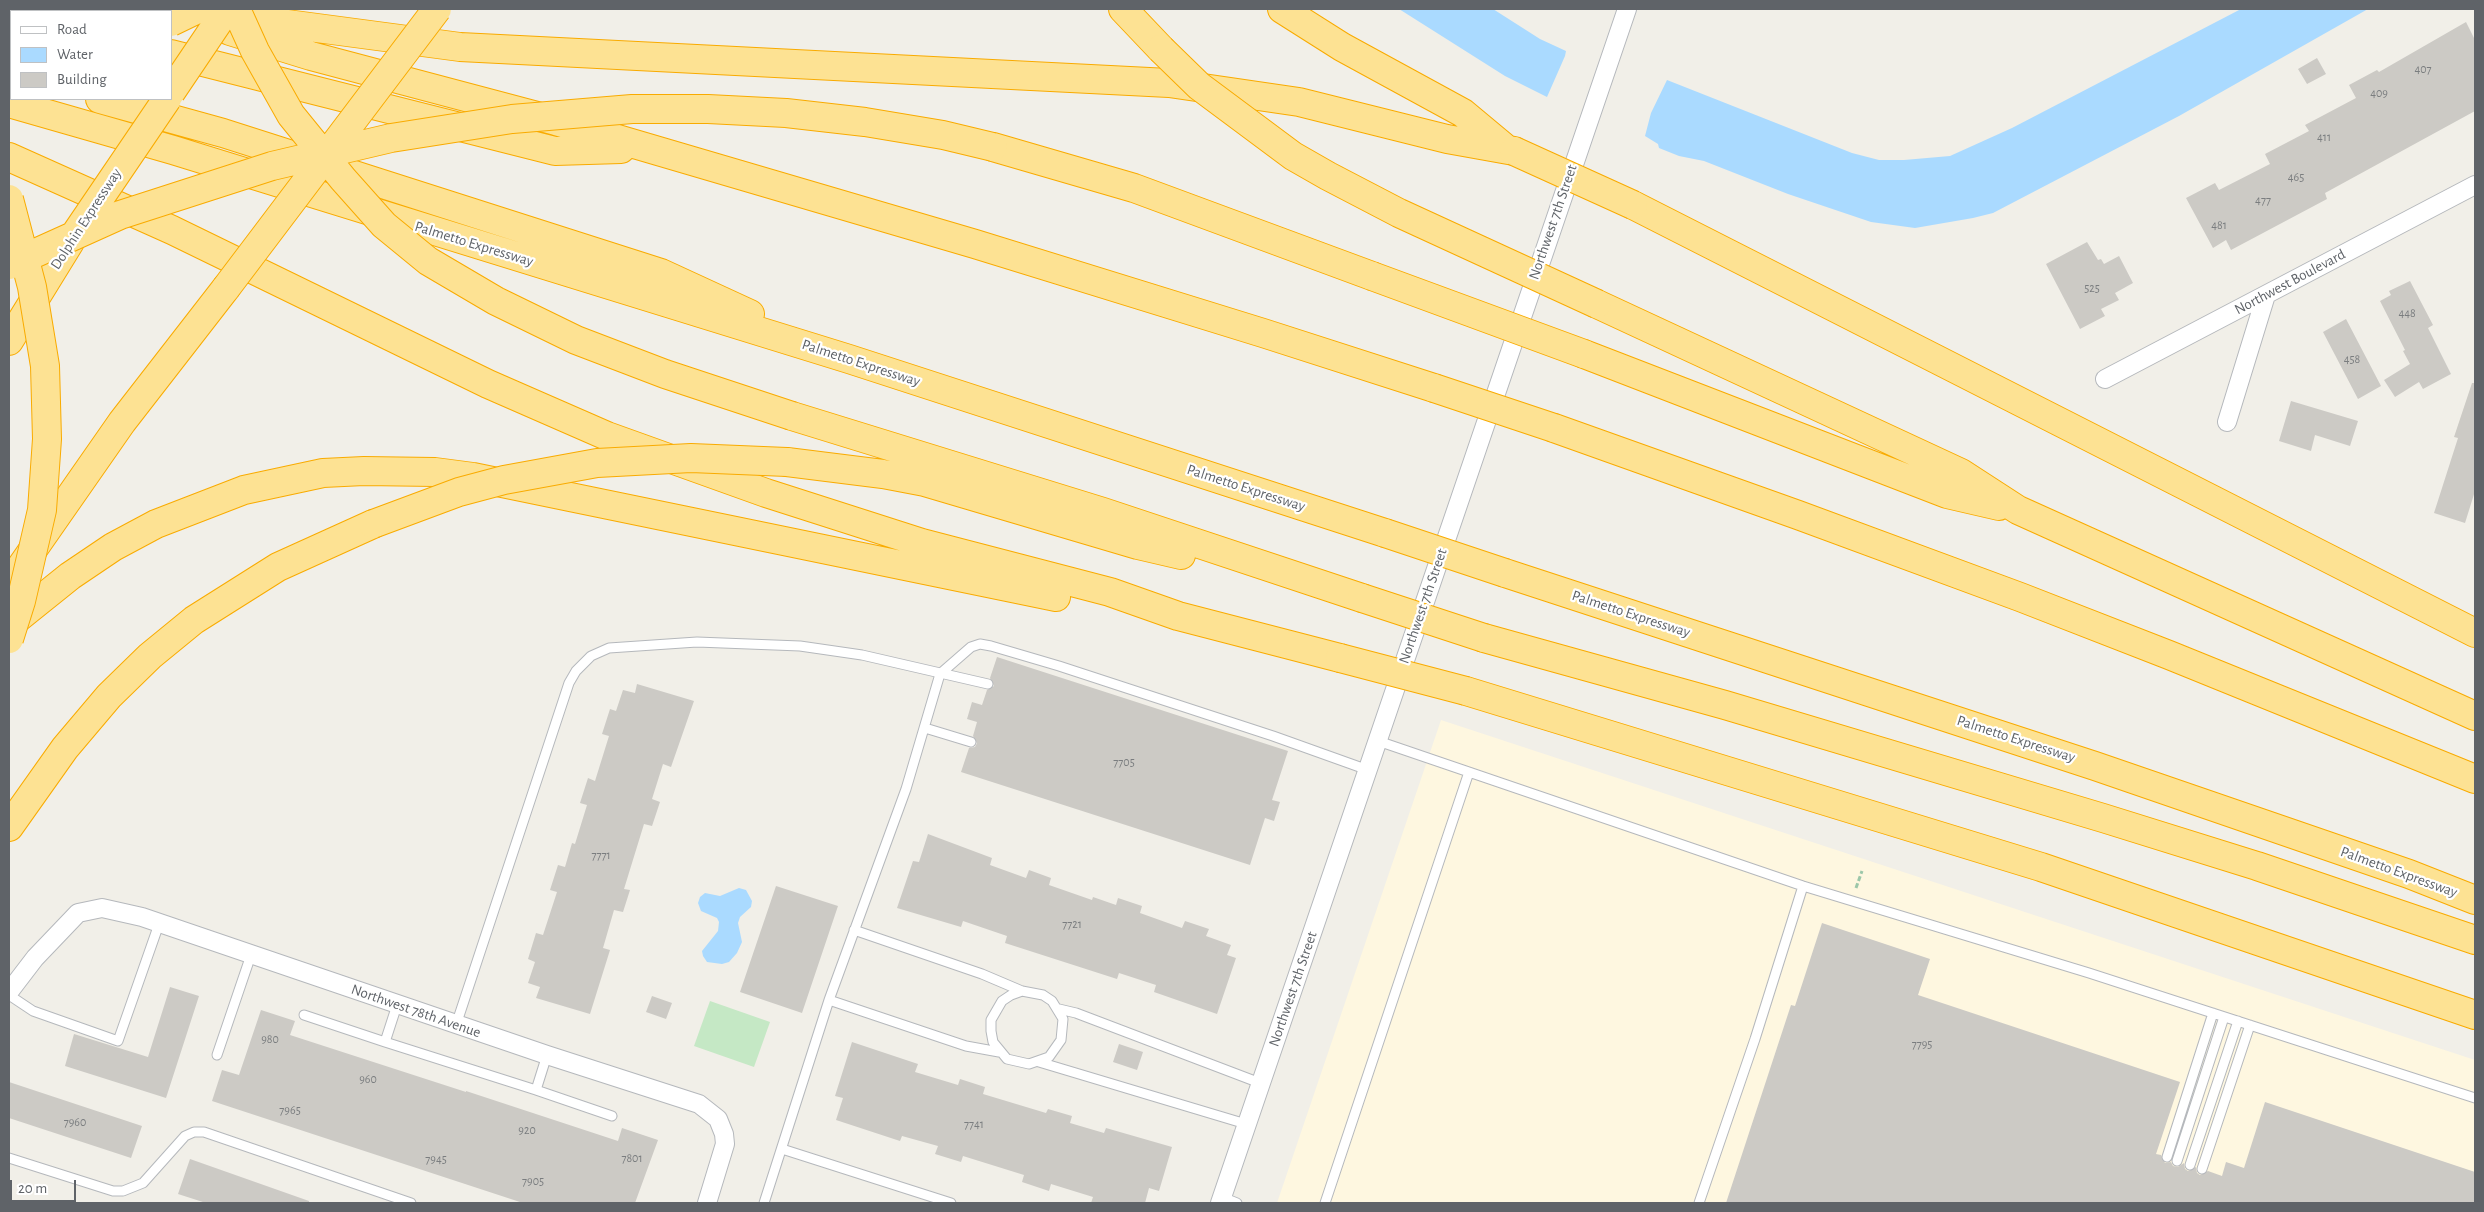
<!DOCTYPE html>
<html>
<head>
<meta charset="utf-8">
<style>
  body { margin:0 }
  #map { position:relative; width:2484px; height:1212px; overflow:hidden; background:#f1efe8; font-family:"Alegreya Sans",sans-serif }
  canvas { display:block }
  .frame { position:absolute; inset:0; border:10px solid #5f6368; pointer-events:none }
  .legend { position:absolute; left:10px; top:10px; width:162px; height:90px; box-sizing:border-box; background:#fff; border:1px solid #bfc1c3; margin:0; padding:6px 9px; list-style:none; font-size:15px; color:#5f6368 }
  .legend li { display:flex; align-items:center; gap:10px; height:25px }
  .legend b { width:25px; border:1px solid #bfc1c3 }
  .scale { position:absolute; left:10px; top:1180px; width:66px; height:22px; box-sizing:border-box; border:2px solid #5f6368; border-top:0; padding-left:6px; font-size:15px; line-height:18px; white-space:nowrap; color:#5f6368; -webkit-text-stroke:4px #fff; paint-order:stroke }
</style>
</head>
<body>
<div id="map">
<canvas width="2484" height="1212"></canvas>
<div class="frame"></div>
<ul class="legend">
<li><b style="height:6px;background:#fff"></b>Road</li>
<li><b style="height:14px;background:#aadaff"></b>Water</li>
<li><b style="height:14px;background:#cccac5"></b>Building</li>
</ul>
<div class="scale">20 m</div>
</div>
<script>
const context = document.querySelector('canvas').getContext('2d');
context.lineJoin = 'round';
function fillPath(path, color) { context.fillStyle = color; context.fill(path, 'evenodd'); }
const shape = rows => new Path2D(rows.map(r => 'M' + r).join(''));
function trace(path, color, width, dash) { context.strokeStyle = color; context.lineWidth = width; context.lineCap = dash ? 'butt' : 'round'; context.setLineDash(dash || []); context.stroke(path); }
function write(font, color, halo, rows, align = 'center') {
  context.font = font + ' "Alegreya Sans",sans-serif'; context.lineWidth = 4.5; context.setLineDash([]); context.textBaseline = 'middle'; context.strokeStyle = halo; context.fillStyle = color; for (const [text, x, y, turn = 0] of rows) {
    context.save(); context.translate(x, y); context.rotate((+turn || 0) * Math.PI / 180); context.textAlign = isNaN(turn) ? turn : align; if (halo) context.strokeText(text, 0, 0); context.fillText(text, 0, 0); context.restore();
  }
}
fillPath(shape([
  [1441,720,2475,1060,2475,1203,1277,1203]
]), '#fef7e0');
fillPath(shape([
  [710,1001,770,1022,754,1067,694,1046]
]), '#c5e8c5');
fillPath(shape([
  [1399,9,1493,9,1540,39,1566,51,1565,56,1547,97,1505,76],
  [2241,9,2368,9,2179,116,1993,213,1973,218,1915,228,1871,222,1788,194,1704,161,1679,156,1659,148,1658,144,1645,136,1651,113,1667,80,1852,153,1879,160,1904,160,1950,156,2012,128],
  [739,888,746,890,752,901,751,907,740,917,738,923,742,942,737,953,729,962,722,964,707,962,703,956,702,951,718,931,719,922,717,918,701,911,698,903,700,897,705,893,720,896]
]), '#aadaff');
fillPath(shape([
  [2466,22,2475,40,2475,111,2325,193,2327,199,2231,250,2226,240,2213,248,2186,198,2215,183,2219,190,2270,164,2265,154,2309,131,2305,125,2356,98,2349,85,2377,70,2379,72],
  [2317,58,2326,74,2307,84,2298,69],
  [2087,242,2098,260,2101,259,2104,264,2119,256,2133,283,2115,293,2119,300,2101,309,2105,316,2080,329,2046,264],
  [2410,281,2433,325,2428,328,2451,374,2423,389,2419,382,2395,397,2384,380,2410,364,2403,351,2405,350,2380,301,2391,295,2389,291],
  [2346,319,2381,386,2358,399,2323,332],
  [2472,383,2475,383,2475,491,2465,523,2434,513,2458,438,2454,437],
  [2291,401,2358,421,2350,446,2315,435,2311,451,2279,441],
  [997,657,1288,751,1272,800,1280,802,1274,821,1265,818,1250,865,961,772,969,748,975,747,977,743,973,736,977,722,967,719,972,702,982,705,987,690,994,686,990,678],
  [637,684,694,701,671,767,663,764,652,799,660,802,652,826,644,824,624,889,630,890,623,912,614,910,603,948,610,950,590,1014,536,998,540,987,528,983,535,962,528,959,536,933,543,935,557,892,550,890,558,865,565,867,572,843,575,844,587,805,580,803,588,778,595,781,609,736,602,734,610,709,616,711,623,690,635,693],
  [928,834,992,858,990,865,1026,878,1029,870,1051,878,1049,885,1092,900,1093,897,1116,905,1118,898,1142,906,1140,913,1182,928,1185,921,1209,929,1206,936,1231,945,1227,955,1236,958,1217,1014,1154,992,1156,985,1119,973,1117,979,1005,943,1007,936,963,921,961,927,897,908,913,861,919,862],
  [776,886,838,906,802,1013,740,992],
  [1822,923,1930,959,1918,995,2180,1082,2156,1154,2161,1155,2165,1163,2171,1162,2173,1166,2178,1167,2184,1163,2185,1169,2188,1171,2196,1167,2197,1173,2200,1175,2208,1171,2222,1176,2226,1162,2244,1168,2265,1102,2475,1172,2475,1203,1726,1203,1791,1005,1795,1006],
  [170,987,199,996,166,1098,65,1066,74,1034,148,1057],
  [652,996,672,1003,666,1019,646,1012],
  [261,1010,295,1021,290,1035,466,1092,466,1091,618,1141,622,1128,658,1140,635,1203,523,1203,212,1101,222,1070,239,1075],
  [852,1042,918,1064,915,1072,958,1085,960,1079,985,1087,983,1094,1046,1113,1048,1109,1072,1116,1070,1123,1104,1133,1106,1128,1172,1147,1159,1191,1149,1188,1145,1203,1091,1203,1093,1197,1051,1184,1049,1191,1022,1182,1024,1175,963,1156,961,1162,935,1154,938,1146,902,1136,900,1141,836,1120,843,1098,835,1096],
  [1119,1044,1143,1052,1137,1070,1113,1062],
  [9,1082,142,1126,131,1158,9,1118],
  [190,1159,309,1201,309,1203,206,1203,178,1194]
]), '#cccac5');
const service = shape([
  [925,728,971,742],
  [1378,741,1803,886,2089,973,2475,1098],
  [854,930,982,974,1022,991,1043,995,1052,1001,1063,1019,1061,1040,1049,1057,1029,1064,1007,1059,993,1042,991,1031,991,1020,1002,1001,1011,995,1022,991],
  [9,995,33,1011,118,1041,159,924],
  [829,1000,966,1046,999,1052],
  [397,1005,385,1042,536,1090,547,1055],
  [1059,1009,1076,1013,1260,1083],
  [304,1015,385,1042],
  [456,1025,569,683,576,671,591,656,609,648,697,642,800,646,862,655,988,684],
  [217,1055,251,955],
  [1039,1062,1246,1124],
  [536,1090,612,1116],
  [782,1149,951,1203],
  [2167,1157,2213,1013],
  [9,1158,113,1191,123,1191,143,1183,185,1136,194,1132,204,1132,411,1203],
  [2177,1161,2224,1017],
  [2190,1165,2238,1021],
  [2202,1169,2250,1025],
  [1222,1197,1237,1203],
  [764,1203,829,1000,906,789,940,674,971,647,980,644,991,646,1059,666,1273,736,1368,770],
  [1325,1203,1469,772],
  [1699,1203,1755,1039,1803,886]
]);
const minor = shape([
  [2105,379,2475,185],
  [2227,422,2266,295],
  [9,992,35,958,78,913,102,908,142,917,547,1055,699,1104,718,1119,724,1134,725,1144,707,1203],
  [1220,1203,1627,9]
]);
const motorway = shape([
  [143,9,155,11],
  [1123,9,1161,49],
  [1282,9,1342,47,1463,113,1505,148],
  [45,11,46,9],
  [9,15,11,16],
  [220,21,287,24,460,47,1169,83,1299,102,1447,139,1514,151],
  [230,31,311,56,556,121,975,244,1263,333,1434,388],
  [171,54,555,151,621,149],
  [100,99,223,133,661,273,750,314],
  [9,103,173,150,849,359,1385,533],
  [993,147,1134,188,1372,276],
  [9,157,172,230,488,384,607,436,766,493,922,543,1110,592,1178,616,1340,658],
  [1633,205,2475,633],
  [1597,304,1961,473,2018,510,2475,716],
  [9,341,70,242],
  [1584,354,1947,494,1999,506],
  [792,416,1103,512,1362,598],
  [1554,428,1798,515,2020,597,2169,655,2475,779],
  [787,462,883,474,925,482,1138,545,1181,555],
  [1505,573,2095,766,2409,874,2475,900],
  [9,584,122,422,226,288],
  [9,625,70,576,113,547,156,524,244,490,323,473,364,471,435,472,473,477,1056,597],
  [1484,638,1725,705,2103,818,2257,866,2475,940],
  [1466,691,2041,867,2475,1015],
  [9,827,65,748,109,696,150,656,194,620,278,567,373,524]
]);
trace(service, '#b5b8bc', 11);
trace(minor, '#b5b8bc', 20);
trace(motorway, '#f9ab00', 30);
trace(shape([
  [1856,888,1862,871]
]), '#9cc7a9', 3, [5, 2.5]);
trace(service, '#fff', 9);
trace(minor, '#fff', 18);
trace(motorway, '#fde293', 28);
const motorwayBridge = shape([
  [236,9,255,51,291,115,343,179,384,225,428,261,496,301,576,340,665,374,792,416],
  [171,22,198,9],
  [1161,49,1199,86,1293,156,1328,176,1399,213,1597,304],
  [9,76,11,71],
  [171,92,227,9],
  [1514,151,1633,205],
  [9,199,32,287,45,366,47,439,42,510,21,601,9,639],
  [74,236,167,99],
  [9,265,120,215,272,166,391,138,512,119,632,109,708,109,786,113,865,122,943,135,993,147],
  [1372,276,1584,354],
  [226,288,437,9],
  [1434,388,1554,428],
  [373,524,459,492,504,480,597,463,691,458,787,462],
  [1385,533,1505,573],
  [1362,598,1484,638],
  [1340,658,1466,691]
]);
trace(motorwayBridge, '#f9ab00', 30, []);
trace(motorwayBridge, '#fde293', 28);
write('12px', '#7a7d7f', null, [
  ["407",2423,69],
  ["409",2379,93],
  ["411",2324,137],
  ["465",2296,177],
  ["477",2263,200],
  ["481",2219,225],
  ["525",2092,288],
  ["448",2407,313],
  ["458",2352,359],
  ["7705",1124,762],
  ["7771",601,855],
  ["7721",1072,924],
  ["980",270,1039],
  ["7795",1922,1044],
  ["960",368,1079],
  ["7965",290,1110],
  ["7960",75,1122],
  ["7741",974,1124],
  ["920",527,1130],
  ["7801",632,1158],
  ["7945",436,1159],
  ["7905",533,1181]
]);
write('15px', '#5f6368', '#fff', [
  ["Dolphin Expressway",86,219,-57],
  ["Northwest 7th Street",1553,222,-71],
  ["Palmetto Expressway",474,244,17],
  ["Northwest Boulevard",2290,282,-28],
  ["Palmetto Expressway",861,363,18],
  ["Palmetto Expressway",1246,488,18],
  ["Northwest 7th Street",1423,606,-71],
  ["Palmetto Expressway",1631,614,18],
  ["Palmetto Expressway",2016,739,18],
  ["Palmetto Expressway",2399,872,20],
  ["Northwest 7th Street",1293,989,-71],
  ["Northwest 78th Avenue",416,1011,19]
]);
</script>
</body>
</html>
